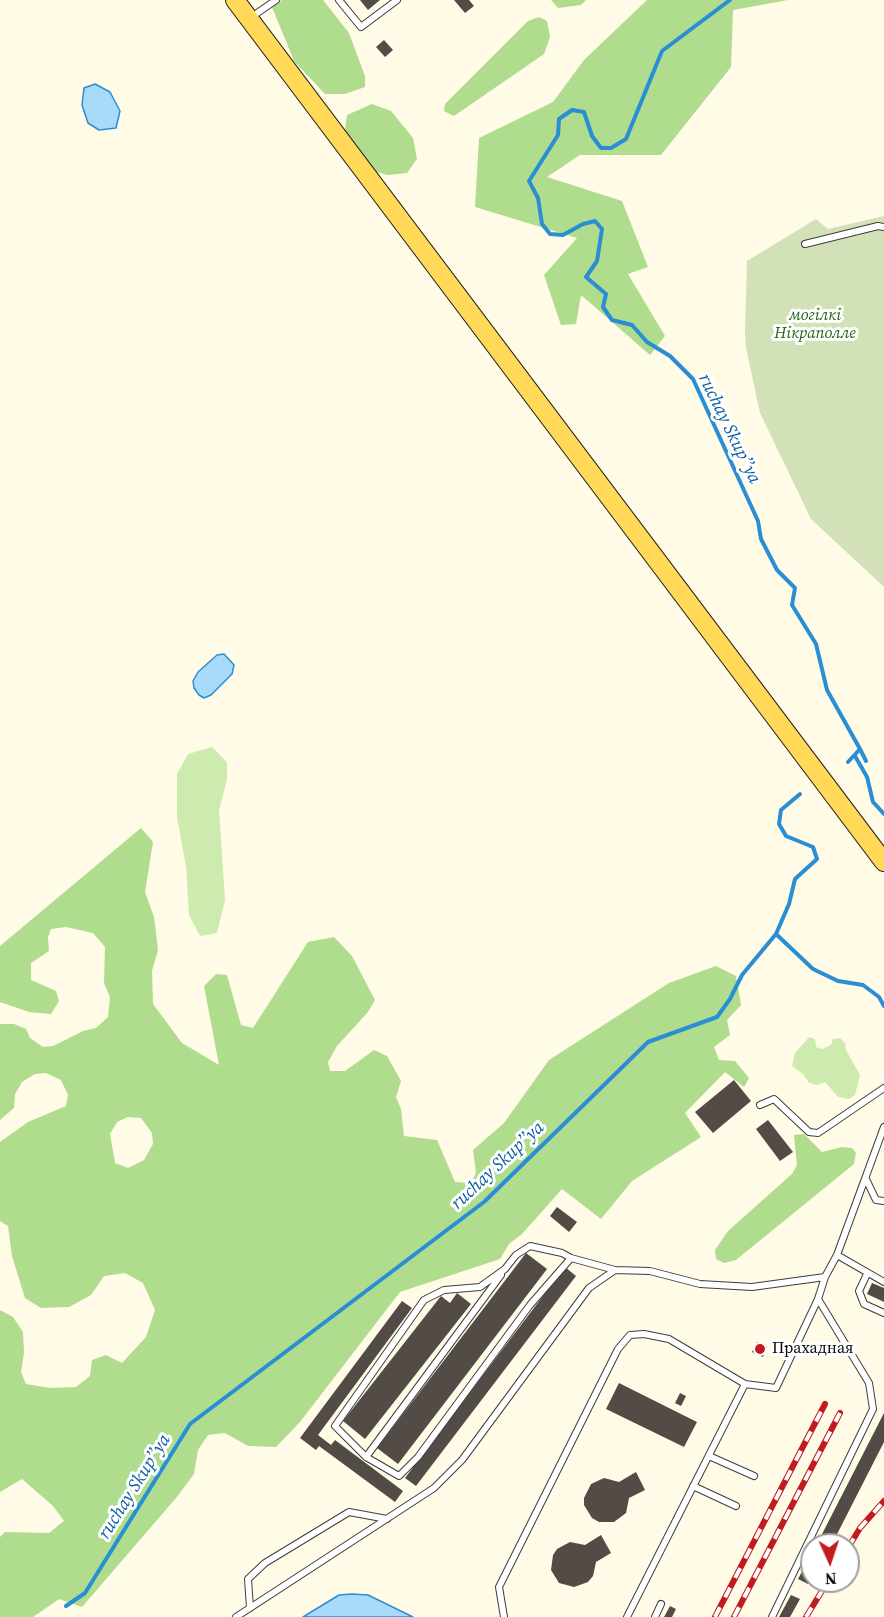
<!DOCTYPE html>
<html>
<head>
<meta charset="utf-8">
<style>
  body { margin:0 }
  #map { position:relative; width:884px; height:1617px; overflow:hidden; background:#fffbe7; font-family:"Source Serif 4",serif }
  canvas { display:block }
  .north { position:absolute; left:800px; top:1533px; width:60px; height:60px; box-sizing:border-box; background:#fff; border:2px solid #9d9d9d; border-radius:50%; rotate:177deg; font-size:16px; font-weight:700; line-height:24px; text-align:center; color:#0a0a0a }
  .north::after { content:''; display:block; margin:auto; width:21px; height:27px; background:#c11b20; clip-path:polygon(50% 0,100% 100%,50% 72%,0 100%) }
</style>
</head>
<body>
<div id="map">
<canvas width="884" height="1617"></canvas>
<div class="north">N</div>
</div>
<script>
const context = document.querySelector('canvas').getContext('2d');
context.lineJoin = 'round';
function fillPath(path, color) { context.fillStyle = color; context.fill(path, 'evenodd'); }
const shape = rows => new Path2D(rows.map(r => 'M' + r).join(''));
function trace(path, color, width, dash) { context.strokeStyle = color; context.lineWidth = width; context.lineCap = dash ? 'butt' : 'round'; context.setLineDash(dash || []); context.stroke(path); }
function write(font, color, halo, rows, align = 'center') {
  context.font = font + ' "Source Serif 4",serif'; context.lineWidth = 6; context.setLineDash([]); context.textBaseline = 'middle'; context.strokeStyle = halo; context.fillStyle = color; for (const [text, x, y, turn = 0] of rows) {
    context.save(); context.translate(x, y); context.rotate((+turn || 0) * Math.PI / 180); context.textAlign = isNaN(turn) ? turn : align; if (halo) context.strokeText(text, 0, 0); context.fillText(text, 0, 0); context.restore();
  }
}
fillPath(shape([
  [212,747,227,762,227,780,219,810,225,900,217,933,200,936,189,915,186,867,177,817,177,774,188,754],
  [809,1037,815,1039,816,1047,822,1049,831,1045,833,1039,840,1038,845,1043,846,1050,860,1075,855,1095,849,1099,838,1097,825,1082,817,1085,809,1083,803,1074,792,1066,795,1053]
]), '#cdebaf');
fillPath(shape([
  [282,0,323,0,349,33,365,76,365,87,345,94,325,94,294,61,272,7],
  [551,0,586,0,581,5,558,8],
  [647,0,788,0,733,10,731,67,661,155,580,155,547,177,622,201,648,267,628,274,665,336,650,355,581,295,576,324,561,325,544,275,577,238,475,207,479,138,553,102,584,60],
  [539,17,547,21,550,37,544,54,454,116,444,111,445,104,528,21],
  [372,104,391,111,413,138,417,159,407,173,388,175,373,171,345,130,347,115],
  [141,828,153,842,145,892,154,917,158,950,152,971,153,1004,182,1043,219,1065,204,986,216,974,227,975,241,1025,253,1028,308,942,334,937,352,956,375,1000,368,1012,337,1046,328,1062,330,1071,345,1071,374,1050,387,1056,401,1081,396,1097,401,1109,404,1136,437,1140,455,1182,471,1183,476,1173,473,1150,504,1123,549,1060,669,983,716,966,736,976,741,1005,727,1020,730,1035,714,1047,719,1060,735,1061,749,1078,744,1087,725,1072,685,1113,701,1137,632,1181,601,1219,562,1189,522,1234,509,1244,500,1259,400,1292,300,1422,276,1447,248,1446,225,1433,208,1435,198,1450,194,1474,176,1498,82,1607,59,1599,33,1617,0,1617,0,1537,5,1532,49,1533,64,1521,53,1506,22,1479,0,1492,0,1310,13,1317,23,1332,24,1353,21,1372,26,1384,50,1388,76,1387,90,1376,92,1360,106,1355,122,1363,146,1337,155,1310,143,1283,125,1273,104,1276,91,1295,69,1307,41,1308,25,1298,12,1256,8,1226,0,1221,0,1142,28,1122,66,1106,68,1095,61,1080,46,1073,35,1074,22,1082,15,1094,14,1108,0,1120,0,1024,14,1024,26,1029,30,1038,43,1047,53,1046,83,1031,96,1028,108,1017,110,997,104,983,105,947,93,933,66,927,51,929,48,937,49,951,31,963,31,980,56,991,59,1001,51,1014,29,1012,0,1002,0,946],
  [128,1117,141,1118,152,1133,153,1144,144,1160,128,1168,115,1163,110,1134,117,1122],
  [804,1134,822,1152,842,1147,852,1148,856,1153,854,1164,736,1260,724,1263,716,1259,715,1250,728,1231,792,1174,797,1165,794,1135]
]), '#afdc8d');
fillPath(shape([
  [884,216,884,587,811,519,760,413,746,348,745,332,747,261,816,219,828,229]
]), '#d3e1b8');
const water = shape([
  [95,84,110,92,120,111,116,128,99,130,88,123,82,105,84,88,95,84],
  [224,654,234,665,232,674,211,695,204,698,199,695,194,688,193,681,198,672,217,655,224,654],
  [352,1594,368,1595,413,1617,303,1617,339,1595,352,1594]
]);
fillPath(water, '#a8dafa');
trace(water, '#2a8ed5', 1.5);
trace(shape([
  [730,0,662,51,626,139,611,148,601,148,592,136,584,112,572,110,559,119,558,135,529,181,538,198,542,224,550,234,563,235,583,224,595,221,602,229,597,261,586,277,606,294,603,307,612,320,632,325,647,342,670,356,693,379,758,521,761,539,777,570,795,588,792,605,816,644,827,690,860,749,848,762],
  [860,749,866,761],
  [855,756,867,777,873,802,884,814],
  [776,934,813,969,838,981,863,985,879,997,884,1006],
  [66,1606,85,1593,190,1424,484,1202,648,1042,717,1017,730,999,742,975,776,934,789,904,795,879,817,859,813,847,786,836,779,824,781,810,800,794]
]), '#2a8ed5', 4);
fillPath(shape([
  [360,0,380,0,368,10],
  [454,0,469,0,474,6,465,13],
  [384,40,393,50,385,57,376,47],
  [734,1080,751,1101,713,1133,695,1112],
  [768,1120,793,1152,780,1161,756,1129],
  [557,1207,577,1222,569,1232,550,1216],
  [526,1253,547,1269,398,1464,377,1448],
  [565,1267,576,1276,416,1486,405,1478],
  [872,1283,884,1288,884,1302,867,1294],
  [457,1293,471,1304,365,1439,343,1421,441,1296,450,1303],
  [402,1301,412,1308,318,1435,331,1445,335,1440,403,1491,395,1502,319,1446,316,1450,300,1438],
  [757,1342,767,1347,763,1357,752,1352],
  [619,1383,697,1422,684,1447,606,1409],
  [680,1393,686,1396,681,1406,675,1403],
  [884,1413,884,1442,832,1544,820,1538],
  [636,1472,645,1490,629,1498,626,1513,614,1522,599,1522,592,1518,584,1505,584,1498,591,1484,604,1478,619,1482],
  [601,1535,611,1553,596,1562,593,1576,588,1582,574,1587,559,1583,551,1570,553,1555,557,1549,570,1542,585,1545],
  [812,1553,812,1578,808,1584,798,1579],
  [791,1595,800,1599,790,1617,779,1617],
  [670,1606,676,1609,672,1617,664,1617]
]), '#534b46');
const lane = shape([
  [339,0,361,27,397,0],
  [250,18,276,0],
  [805,244,878,226,884,227],
  [760,1105,774,1099,809,1132,818,1133,884,1088],
  [866,1179,876,1200,884,1201],
  [837,1255,884,1282],
  [571,1258,562,1253,530,1246,516,1255,505,1269,480,1287,444,1290,424,1300,335,1426,366,1457,399,1476,418,1457,530,1305,571,1258,615,1270],
  [867,1274,859,1291,864,1304,884,1313],
  [709,1456,754,1476],
  [366,1457,501,1275],
  [693,1486,736,1506],
  [250,1608,248,1579,265,1563,349,1512,387,1519],
  [236,1617,434,1488,462,1460,589,1288,615,1270,650,1271,700,1284,752,1287,825,1277,837,1255,884,1127],
  [504,1617,499,1587,618,1349,630,1335,644,1334,669,1339,745,1384,776,1388,818,1299,825,1277],
  [627,1617,745,1384],
  [655,1617,661,1604],
  [772,1617,873,1409,869,1383,818,1299]
]);
const primary = shape([
  [235,0,884,862]
]);
trace(lane, '#3d3d3d', 8);
trace(primary, '#1b1b1b', 20);
trace(lane, '#fff', 6);
trace(primary, '#ffd957', 18);
const rail = shape([
  [848,1548,860,1528,884,1501],
  [715,1617,825,1404],
  [734,1617,840,1413],
  [806,1617,828,1581]
]);
trace(rail, '#c11b20', 6);
trace(rail, '#fff', 4, [11]);
for (const [x, y, r, color] of [
  [760,1349,6,"#c11b20"]
]) { const dot = new Path2D(); dot.arc(x, y, r, 0, 2 * Math.PI); context.fillStyle = color; context.fill(dot); trace(dot, '#fff', 2); }
write('italic 16px', '#266418', '#fff', [
  ["могілкі",815,316],
  ["Нікраполле",815,334]
]);
write('16px', '#0a0a0a', '#fff', [
  ["Прахадная",772,1349]
], 'left');
write('italic 18px', '#0d5ea1', '#fff', [
  ["ruchay Skup’’ya",729,429,64],
  ["ruchay Skup’’ya",498,1166,-43],
  ["ruchay Skup’’ya",135,1487,-58]
]);
</script>
</body>
</html>
